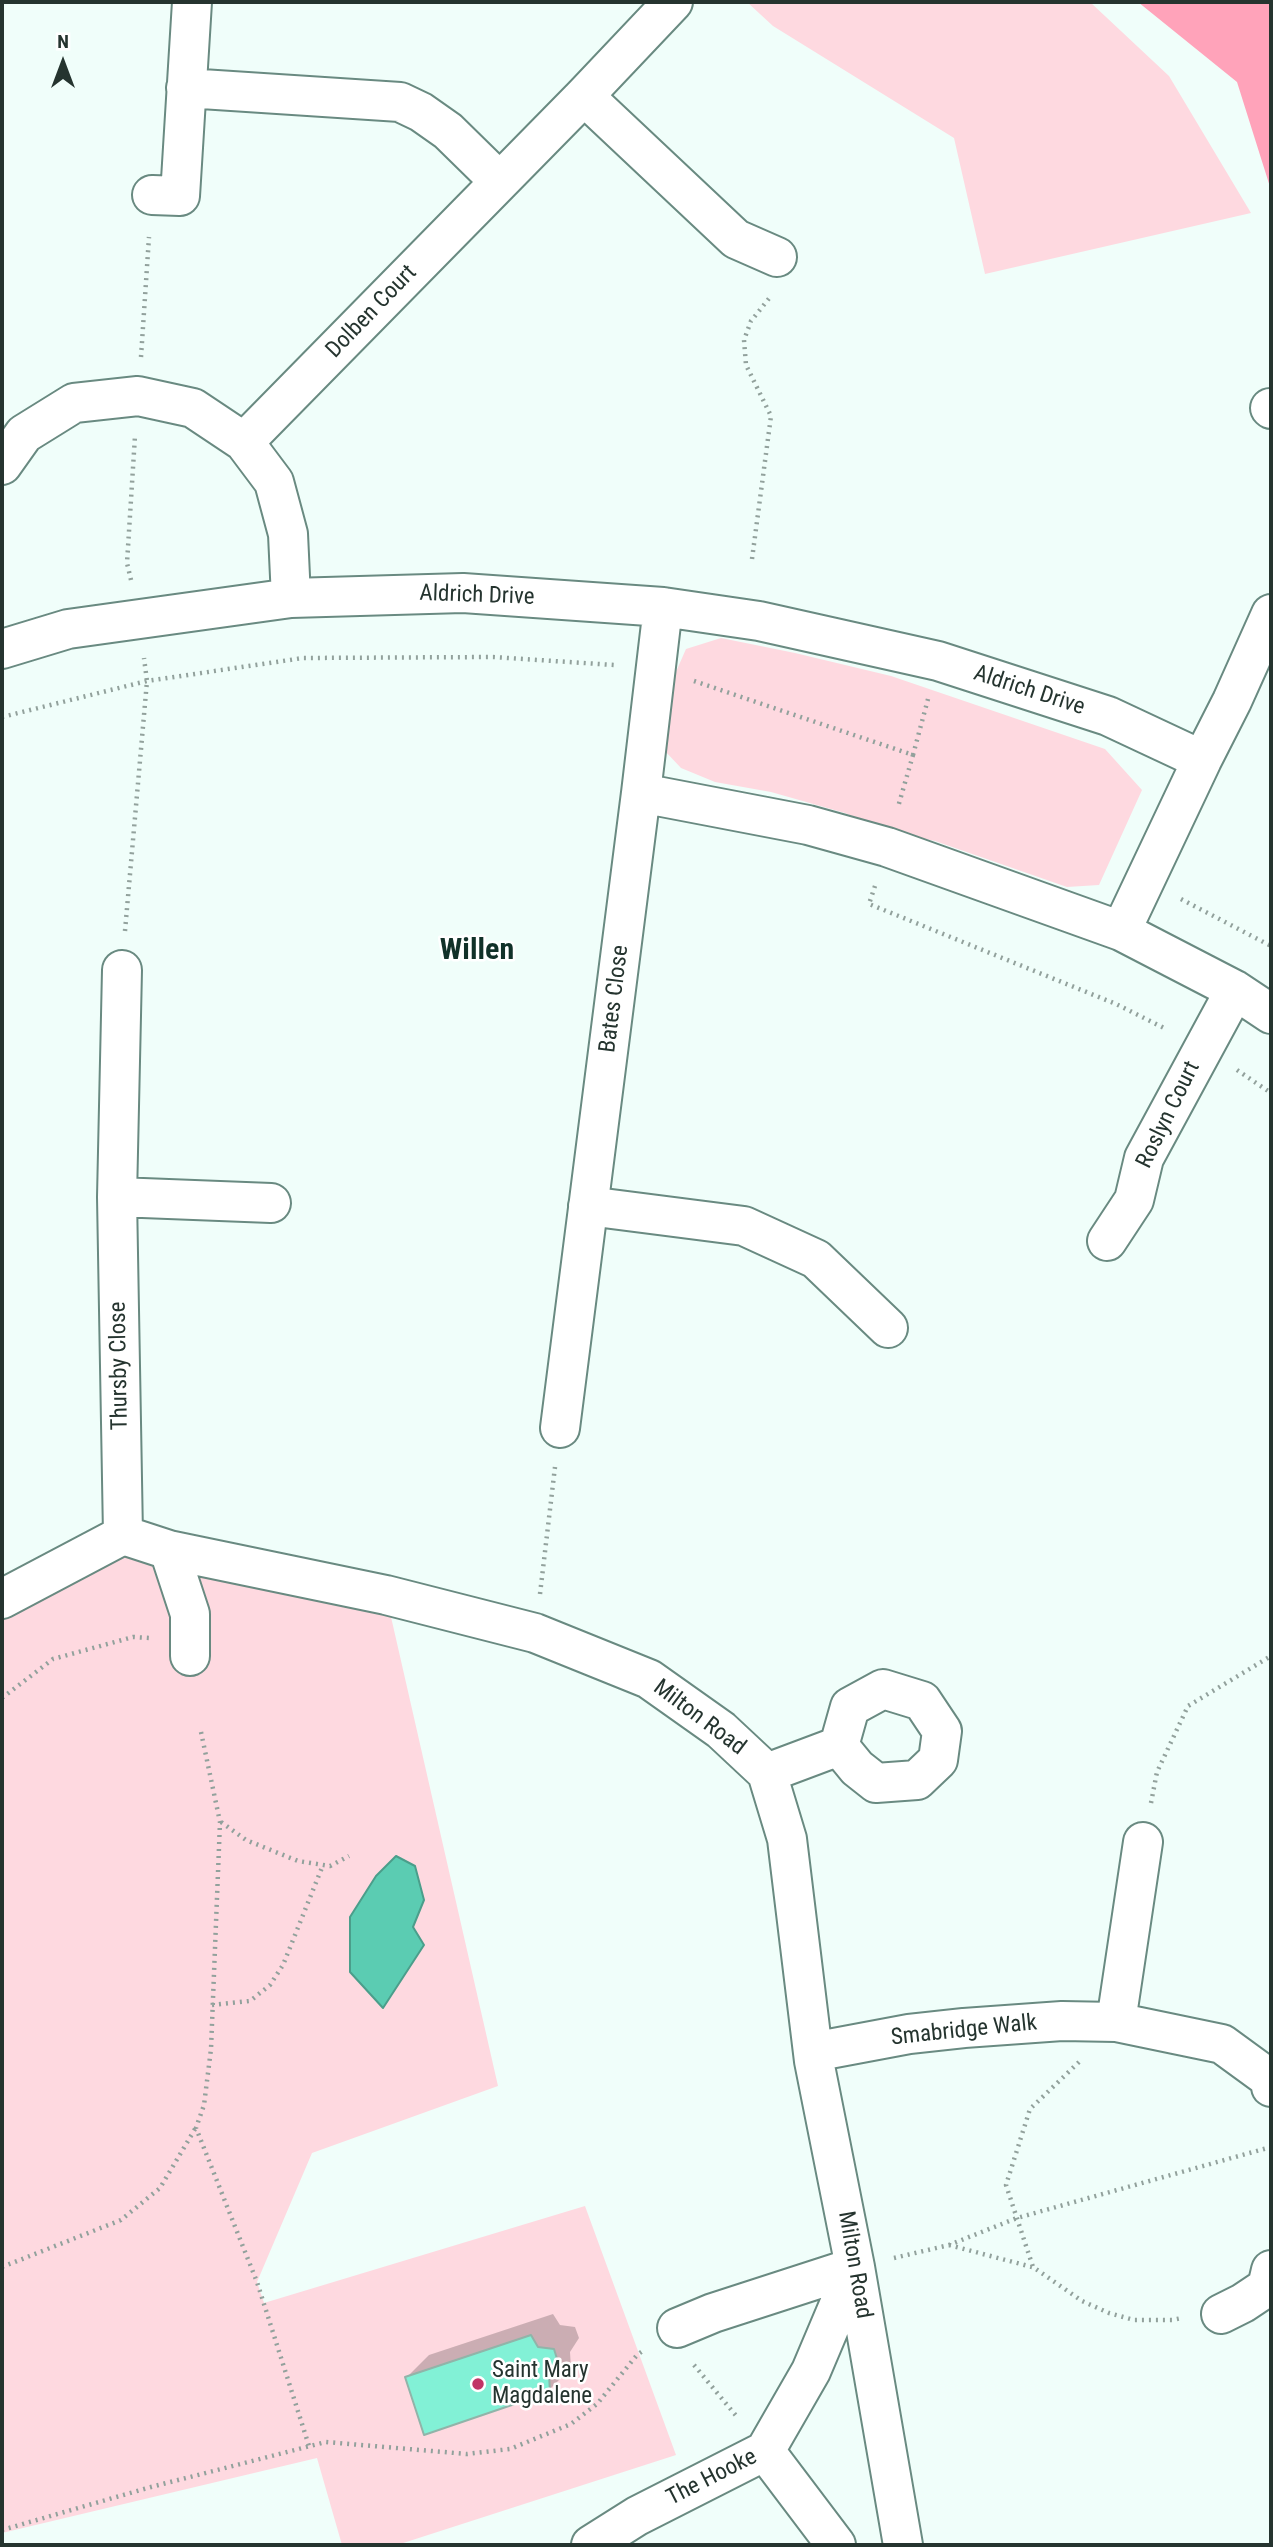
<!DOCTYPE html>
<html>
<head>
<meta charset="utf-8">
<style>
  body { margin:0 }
  #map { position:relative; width:1273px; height:2547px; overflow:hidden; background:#f0fefa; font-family:"Roboto Condensed",sans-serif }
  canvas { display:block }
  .frame { position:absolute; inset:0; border:4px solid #25342f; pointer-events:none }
  .north { position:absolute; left:28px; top:28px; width:70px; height:70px; -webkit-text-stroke:5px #fff; paint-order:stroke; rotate:0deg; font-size:19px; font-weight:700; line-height:28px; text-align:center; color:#25342f }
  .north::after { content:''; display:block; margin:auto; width:24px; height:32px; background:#25342f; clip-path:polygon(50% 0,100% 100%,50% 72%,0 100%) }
</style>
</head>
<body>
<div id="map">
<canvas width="1273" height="2547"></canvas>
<div class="frame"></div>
<div class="north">N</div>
</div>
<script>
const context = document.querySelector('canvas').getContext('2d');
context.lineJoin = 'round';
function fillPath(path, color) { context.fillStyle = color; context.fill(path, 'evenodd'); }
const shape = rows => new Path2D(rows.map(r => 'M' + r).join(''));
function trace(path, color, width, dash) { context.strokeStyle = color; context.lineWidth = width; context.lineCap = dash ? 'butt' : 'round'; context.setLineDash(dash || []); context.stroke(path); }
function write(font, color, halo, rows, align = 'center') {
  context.font = font + ' "Roboto Condensed",sans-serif'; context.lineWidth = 5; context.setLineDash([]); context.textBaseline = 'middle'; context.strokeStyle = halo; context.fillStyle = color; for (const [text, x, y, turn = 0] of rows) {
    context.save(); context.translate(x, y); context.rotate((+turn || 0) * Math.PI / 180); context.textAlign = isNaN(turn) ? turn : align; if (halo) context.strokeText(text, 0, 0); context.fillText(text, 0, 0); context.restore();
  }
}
fillPath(shape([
  [747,2,1090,2,1169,76,1251,213,985,274,954,138,773,26],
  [721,638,795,653,891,676,1105,749,1142,790,1099,885,1067,887,935,841,888,831,845,813,771,792,715,782,681,768,664,750,668,690,686,649],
  [123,1535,386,1595,498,2086,312,2153,257,2282,264,2303,585,2206,676,2455,397,2545,342,2545,317,2458,2,2533,2,1599]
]), '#fed9e0');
fillPath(shape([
  [1138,2,1271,2,1271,190,1237,82]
]), '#ffa3ba');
const water = shape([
  [396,1856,415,1866,424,1900,413,1927,424,1945,383,2008,350,1972,350,1917,376,1876,396,1856]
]);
fillPath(water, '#5bccb2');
trace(water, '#4b9e8b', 2);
fillPath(shape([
  [553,2314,560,2325,575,2327,579,2338,570,2352,571,2368,549,2390,407,2377,429,2355]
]), '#0003');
const building = shape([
  [531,2335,538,2347,554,2349,558,2362,549,2375,550,2392,424,2435,405,2377,531,2335]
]);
fillPath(building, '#82f1d6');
trace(building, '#91b4a9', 2);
const minor = shape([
  [186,88,400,102,421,112,448,131,499,181],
  [584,96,736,239,777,257],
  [152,195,180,196,192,2],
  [1270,408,1271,409],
  [244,442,584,96,673,2],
  [2,465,24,434,74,403,138,396,193,408,244,442,274,482,288,534,291,598],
  [663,607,759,621,938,661,1108,716,1202,760,1121,931],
  [2,649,68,629,291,598,463,593,663,607,641,793,808,825,887,847,1121,931,1235,990,1271,1014],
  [1202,760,1232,701,1271,614],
  [122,970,117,1197,123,1535],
  [117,1197,271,1203],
  [588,1206,744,1226,816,1259,888,1328],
  [1107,1241,1134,1200,1144,1158,1235,990],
  [560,1428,641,793],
  [169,1550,190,1614,190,1656],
  [2,1599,123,1535,169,1550,386,1595,535,1633,649,1679,721,1730,767,1773,787,1839,814,2061,855,2267,903,2545],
  [767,1773,839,1746,850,1707,883,1689,922,1701,942,1731,938,1760,917,1780,876,1783,857,1768,839,1746],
  [1116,2022,1143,1842],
  [813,2052,909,2034,964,2028,1062,2021,1116,2022,1222,2044,1270,2079,1271,2087],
  [1221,2314,1243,2303,1267,2287,1271,2270],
  [677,2328,713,2313,855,2267],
  [765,2451,836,2545],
  [591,2545,637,2516,765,2451,811,2371,855,2267]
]);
trace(minor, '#698a81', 42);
trace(shape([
  [141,357,149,237],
  [752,559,771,416,746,365,744,340,751,321,771,296],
  [131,580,127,563,135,436],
  [694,681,913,755,898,807],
  [2,717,147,681,303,658,493,657,614,665],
  [913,755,928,699],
  [875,886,869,904,1116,1004,1166,1029],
  [1181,899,1271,946],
  [125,931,147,681,144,658],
  [1237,1070,1271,1093],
  [540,1594,555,1467],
  [2,1698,53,1659,133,1637,149,1638],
  [201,1732,220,1822,211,2049,204,2105,196,2128,257,2282,309,2446],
  [1151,1803,1157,1772,1188,1706,1271,1656],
  [221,1822,246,1840,298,1861,330,1866,349,1856],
  [212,2005,250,2001,270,1985,283,1965,323,1865],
  [1079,2062,1030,2109,1006,2185,1033,2267,1082,2301,1109,2313,1134,2320,1172,2320,1182,2318],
  [949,2245,1032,2267],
  [894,2258,949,2245,1017,2218,1271,2147],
  [2,2267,121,2220,160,2188,195,2129],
  [694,2365,738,2418],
  [2,2530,151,2487,326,2442,467,2454,510,2449,571,2424,597,2404,637,2355,644,2350]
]), '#92a19c', 4.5, [2, 5]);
trace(minor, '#fff', 38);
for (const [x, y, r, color] of [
  [478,2384,7,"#c13566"]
]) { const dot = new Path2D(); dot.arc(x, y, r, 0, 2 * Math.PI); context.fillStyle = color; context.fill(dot); trace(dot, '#fff', 2.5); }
write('23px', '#25342f', '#fff', [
  ["Dolben Court",372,312,-46],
  ["Aldrich Drive",477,596,2],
  ["Aldrich Drive",1029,691,18],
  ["Bates Close",615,999,-83],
  ["Roslyn Court",1169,1115,-64],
  ["Thursby Close",120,1366,-91],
  ["Milton Road",699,1718,37],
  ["Smabridge Walk",964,2031,-6],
  ["Milton Road",854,2265,80],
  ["The Hooke",712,2478,-27]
]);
write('23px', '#25342f', '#fff', [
  ["Saint Mary",492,2371],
  ["Magdalene",492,2397]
], 'left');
write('bold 30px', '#113129', '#fff', [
  ["Willen",477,951]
]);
</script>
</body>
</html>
